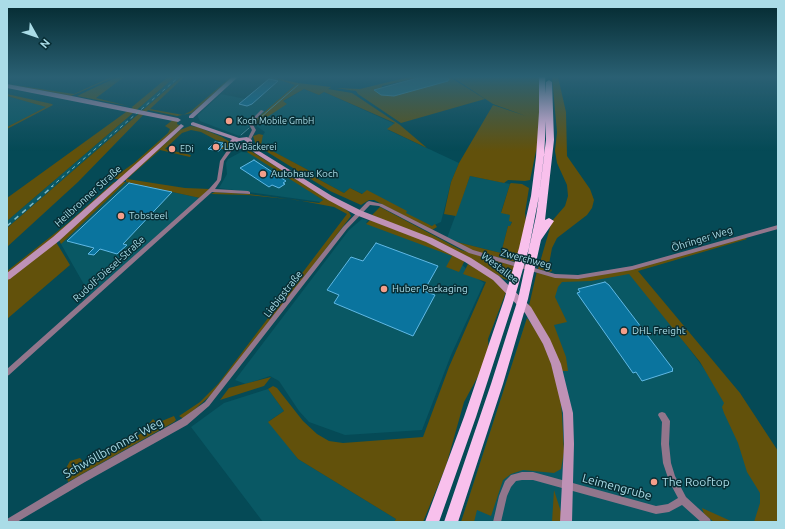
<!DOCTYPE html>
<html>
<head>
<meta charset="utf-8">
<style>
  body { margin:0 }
  #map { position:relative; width:785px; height:529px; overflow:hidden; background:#054a56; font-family:Ubuntu,sans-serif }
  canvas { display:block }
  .frame { position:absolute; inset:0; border:8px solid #aadce7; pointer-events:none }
  .north { position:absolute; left:16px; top:16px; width:40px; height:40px; -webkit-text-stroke:3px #082e35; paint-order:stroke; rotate:130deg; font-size:11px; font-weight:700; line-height:16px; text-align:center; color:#aadce7 }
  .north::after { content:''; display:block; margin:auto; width:14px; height:18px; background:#aadce7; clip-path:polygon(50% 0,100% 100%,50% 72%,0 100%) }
</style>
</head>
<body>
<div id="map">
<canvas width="785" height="529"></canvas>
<div class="frame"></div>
<div class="north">N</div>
</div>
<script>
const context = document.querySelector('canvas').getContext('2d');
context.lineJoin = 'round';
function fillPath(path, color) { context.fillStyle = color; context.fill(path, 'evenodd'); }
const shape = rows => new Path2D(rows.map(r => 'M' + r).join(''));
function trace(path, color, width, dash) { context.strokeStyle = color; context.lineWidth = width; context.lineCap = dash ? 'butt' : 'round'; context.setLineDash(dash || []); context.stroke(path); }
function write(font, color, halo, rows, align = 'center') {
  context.font = font + ' Ubuntu,sans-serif'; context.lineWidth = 3; context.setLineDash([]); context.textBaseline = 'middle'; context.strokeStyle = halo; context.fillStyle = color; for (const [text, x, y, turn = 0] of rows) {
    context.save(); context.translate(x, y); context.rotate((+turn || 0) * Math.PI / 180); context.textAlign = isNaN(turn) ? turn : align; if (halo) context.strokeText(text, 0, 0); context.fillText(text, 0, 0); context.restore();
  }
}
fillPath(shape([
  [175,77,181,77,144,109,139,108],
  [271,77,295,85,239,136,200,121,198,117,198,115,221,94,245,99],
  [304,89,319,95,324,92,395,124,388,130,459,163,451,182,441,222,432,226,350,188,344,193,307,173,310,171,260,145,263,135,265,132,255,125,286,103,282,102],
  [7,96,11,97,47,107,7,127],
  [125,120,130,121,7,228,7,221],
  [241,152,252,153,323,200,321,202,219,188,227,174,226,163,228,159],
  [470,176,510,184,501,212,510,215,512,221,510,226,508,226,501,253,453,241,447,238],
  [126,182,200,198,90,295,61,244],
  [362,219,368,220,366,223,452,254,471,274,484,283,451,355,422,430,345,435,309,422,299,411,279,381,270,376,246,384,235,380,349,230],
  [632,272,705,370,731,410,777,522,461,522,532,302,555,279],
  [268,389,284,411,269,421,298,459,396,519,394,522,263,522,191,427,224,403]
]), '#095864');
fillPath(shape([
  [111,77,115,77,71,96,7,84,74,94],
  [117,77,124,77,96,98,132,107,168,77,175,77,7,221,7,198,133,107,77,96],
  [181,77,184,77,150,109,183,115,191,111,231,77,234,77,192,113,177,116,148,110,78,182,7,247,7,228],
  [270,77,298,83,331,87,328,89,352,93,400,125,427,148,387,129,395,123,324,92,319,95,304,89,283,101,287,104,255,125,253,122,295,85],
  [409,77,421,77,382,86,381,95,394,96,449,79,446,77,450,77,485,99,401,123,358,94,356,91,336,88,360,89],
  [452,77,539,77,540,100,538,146,536,151,530,180,525,181,508,180,504,183,470,176,456,216,444,214,451,182,459,163,493,105,526,116,493,104],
  [552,77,558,77,566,112,567,156,590,189,594,200,592,208,587,215,557,238,552,248,549,264,552,271,549,272,538,269,552,221,565,206,568,196,567,185,557,163,555,151,557,132],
  [7,94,52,104,53,105,7,129,7,127,46,107,7,96],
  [174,119,178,120,177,124,181,126,121,180,113,178,134,163,168,133,170,129,165,126],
  [190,126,198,127,222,137,230,142,229,149,221,149,225,142,216,140,201,132,191,130,182,133,165,149,191,155,190,157,160,150,127,179,185,188,210,189,200,198,126,182,61,244,59,240,86,214,95,208,122,182,126,182,126,179,180,130],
  [259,134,263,135,261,145,310,171,307,173,344,193,350,188,362,194,367,190,407,211,406,213,432,226,435,224,437,227,432,230,374,200,369,200,361,205,330,191,256,145,253,136],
  [249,150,344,208,349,212,351,216,221,386,184,419,179,416,200,402,218,384,347,214,334,207,297,200,248,195,211,194,215,192,248,194,319,203,323,200,247,152],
  [114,182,116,183,55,238,7,276,7,271,68,223],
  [511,183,522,184,529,188,525,213,526,222,516,262,472,251,453,241,501,253,508,226,510,226,512,222,509,221,510,215,501,213,510,184],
  [380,207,461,250,515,266,511,281,504,279,474,261,372,215],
  [370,220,427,241,463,258,464,262,459,272,446,267,452,256,366,224],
  [744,237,747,239,638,271,740,393,778,451,778,522,754,522,760,503,760,493,747,472,738,443,724,413,722,407,724,403,700,362,629,274,591,281,562,282,558,287,555,297,567,322,554,325,566,357,568,371,558,371,528,310,537,271,555,276,578,277,632,268],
  [56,242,70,265,7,319,7,279],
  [468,264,486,273,506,292,488,339,489,356,464,402,446,466,423,522,394,522,396,519,298,459,268,422,284,411,268,389,273,386,277,388,303,421,317,434,329,441,343,443,423,437,449,367,486,282,463,274],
  [527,318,540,336,550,360,560,395,562,415,564,452,561,469,554,473,523,470,511,474,503,480,491,516,477,510,474,522,461,522],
  [271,377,264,386,220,400,229,388],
  [174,416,176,420,174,422,68,482,65,470,70,461,80,458,88,467,140,434,153,419,157,423],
  [554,490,561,512,561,522,552,522],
  [702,508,733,522,714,522,704,514]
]), '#62510b');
const water = shape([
  [421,77,446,77,449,79,448,81,394,96,381,95,374,90,421,77]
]);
fillPath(water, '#2b7382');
trace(water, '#5192a0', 1);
trace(shape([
  [253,124,298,85],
  [241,135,249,128]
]), '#5192a0', 1);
const building = shape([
  [269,79,278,81,252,104,247,106,239,104,269,79],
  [215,142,223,143,220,146,223,146,219,151,208,149,215,142],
  [254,160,286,181,283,183,285,184,279,188,272,185,269,187,240,168,254,160],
  [129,183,172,192,123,244,127,245,117,254,100,249,94,255,88,254,94,248,67,241,129,183],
  [376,243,438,266,424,291,435,295,413,336,334,303,339,295,327,290,351,257,363,261,376,243],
  [605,282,609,285,673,369,672,370,673,371,642,381,636,372,633,373,577,293,580,292,578,289,605,282]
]);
fillPath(building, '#0a749e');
trace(building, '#60b8e5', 1);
fillPath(shape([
  [261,110,264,111,252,123,256,130,250,141,248,141,247,140,252,130,248,123,261,110],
  [231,145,233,145,235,146,224,161,221,180,215,189,248,191,250,192,250,194,212,192,9,375,7,376,7,369,209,189,217,180,220,161,231,145],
  [369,201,382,204,473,250,555,274,578,275,632,266,778,225,778,229,632,270,578,279,555,278,469,253,379,206,370,205,347,229,209,406,187,425,85,482,17,522,7,522,7,519,79,476,181,419,205,402,343,227,367,202,369,201],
  [662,412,665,413,670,421,669,444,671,463,675,476,686,497,710,519,711,522,701,522,682,505,669,512,656,514,533,480,522,480,516,481,511,487,507,496,501,522,493,522,499,496,505,481,511,475,522,472,533,472,656,506,668,504,678,498,669,481,663,463,661,444,662,422,658,415,659,413,662,412]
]), '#92768c');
fillPath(shape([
  [232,77,238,77,193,118,189,118,189,116,232,77],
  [7,84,72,96,178,118,181,120,178,122,7,88,7,84],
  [193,122,239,138,247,137,252,140,252,144,259,151,332,196,362,211,432,238,471,258,499,276,531,307,550,339,561,364,573,413,574,444,572,522,560,522,564,444,563,413,551,364,543,344,525,313,493,280,465,262,426,242,356,215,328,200,255,153,248,146,237,150,230,147,230,141,232,139,191,125,191,123,193,122],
  [244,140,247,142,246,143,237,146,235,145,236,142,244,140],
  [181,124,184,126,183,127,59,241,10,279,7,280,7,273,53,237,181,124]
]), '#bf92b6');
fillPath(shape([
  [539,77,545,77,546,94,546,82,549,80,552,82,554,140,545,220,549,218,554,221,541,240,528,299,503,384,458,522,444,522,491,384,518,299,536,216,539,196,529,248,514,300,476,417,439,522,425,522,464,417,504,300,519,248,531,196,536,157,539,112,539,77],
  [546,121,546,140,539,195,544,157,546,121]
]), '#f8c0ec');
trace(shape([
  [51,187,179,77]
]), '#83b9c4', 1, [3.5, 3.5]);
trace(shape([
  [7,226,53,186]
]), '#83b9c4', 1.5, [5, 5]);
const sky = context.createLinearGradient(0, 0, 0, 151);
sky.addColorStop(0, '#03292f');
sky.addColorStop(0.51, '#2a6073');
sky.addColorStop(1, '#2a607300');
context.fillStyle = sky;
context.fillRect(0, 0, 785, 151);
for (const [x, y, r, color] of [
  [229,121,4,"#f49e8a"],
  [216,147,4,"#f49e8a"],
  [172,149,4,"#f49e8a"],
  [263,174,4,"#f49e8a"],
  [121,216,4,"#f49e8a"],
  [384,289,4,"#f49e8a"],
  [624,331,4,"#f49e8a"],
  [654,482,4,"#f49e8a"]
]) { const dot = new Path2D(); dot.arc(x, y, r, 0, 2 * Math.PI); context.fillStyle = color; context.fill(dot); trace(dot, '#082e35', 1.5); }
write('9px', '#aadce7', '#082e35', [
  ["Koch Mobile GmbH",237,121],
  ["LBV Bäckerei",224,147],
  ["EDi",180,149]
], 'left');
write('10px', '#aadce7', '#082e35', [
  ["Autohaus Koch",271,174],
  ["Tobsteel",129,216],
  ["Huber Packaging",392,289],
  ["DHL Freight",632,331]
], 'left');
write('10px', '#aadce7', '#082e35', [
  ["Heilbronner Straße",88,196,-42],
  ["Öhringer Weg",702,239,-17],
  ["Zwerchweg",526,259,15],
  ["Westallee",500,268,38],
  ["Rudolf-Diesel-Straße",109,269,-42],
  ["Liebigstraße",283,294,-52]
]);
write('12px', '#aadce7', '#082e35', [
  ["Schwöllbronner Weg",113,448,-29],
  ["Leimengrube",617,487,15]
]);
write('12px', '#aadce7', '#082e35', [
  ["The Rooftop",662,482]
], 'left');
</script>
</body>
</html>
